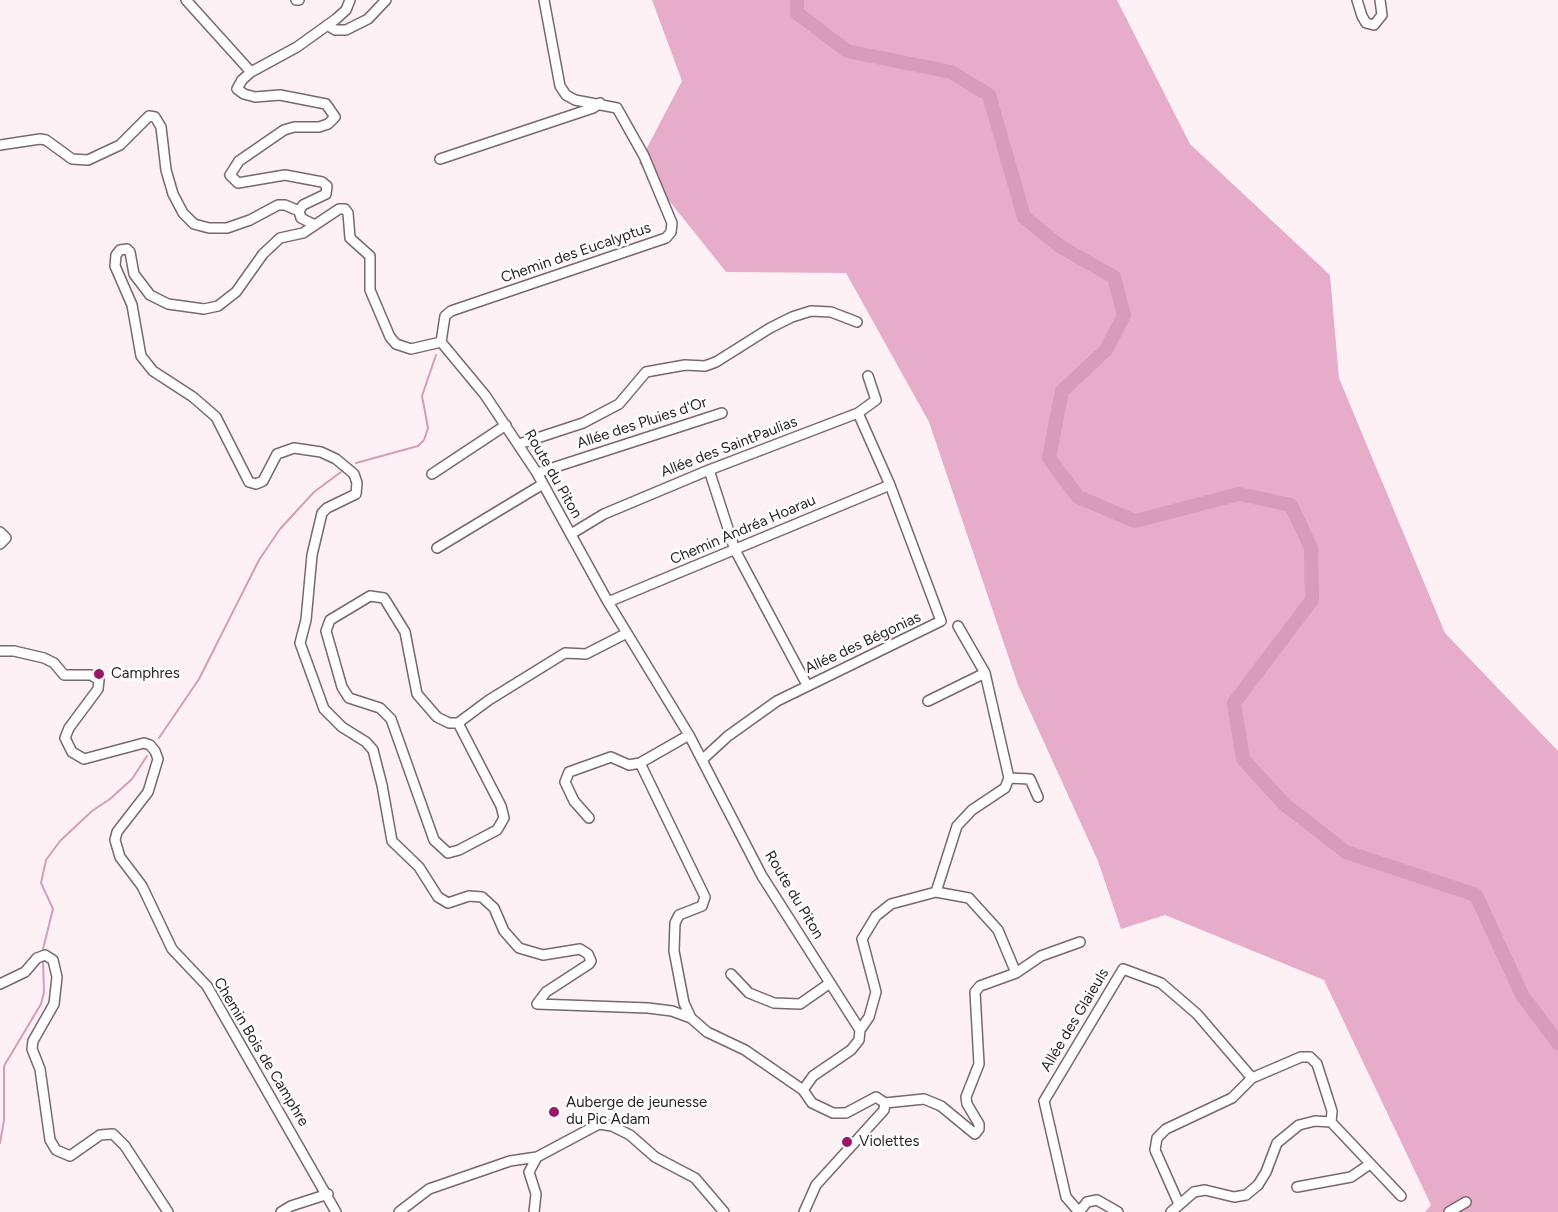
<!DOCTYPE html>
<html>
<head>
<meta charset="utf-8">
<style>
  body { margin:0 }
  canvas { display:block; background:#fdf1f6 }
</style>
</head>
<body>
<canvas width="1558" height="1212"></canvas>
<script>
const context = document.querySelector('canvas').getContext('2d');
context.lineJoin = 'round';
function fillPath(path, color) { context.fillStyle = color; context.fill(path, 'evenodd'); }
const shape = rows => new Path2D(rows.map(r => 'M' + r).join(''));
function trace(path, color, width, dash) { context.strokeStyle = color; context.lineWidth = width; context.lineCap = dash ? 'butt' : 'round'; context.setLineDash(dash || []); context.stroke(path); }
function write(font, color, halo, rows, align = 'center') {
  context.font = font + ' Figtree,sans-serif'; context.lineWidth = 5; context.setLineDash([]); context.textBaseline = 'middle'; context.strokeStyle = halo; context.fillStyle = color; for (const [text, x, y, turn = 0] of rows) {
    context.save(); context.translate(x, y); context.rotate((+turn || 0) * Math.PI / 180); context.textAlign = isNaN(turn) ? turn : align; if (halo) context.strokeText(text, 0, 0); context.fillText(text, 0, 0); context.restore();
  }
}
fillPath(shape([
  [652,0,1117,0,1190,144,1330,275,1339,378,1445,633,1558,751,1558,1212,1425,1212,1431,1205,1324,980,1165,915,1121,929,1098,861,1018,685,929,422,846,273,726,272,639,163,682,81]
]), '#e7acc9');
trace(shape([
  [356,463,418,446,424,440,428,428,422,396,436,355],
  [159,738,199,679,259,560,280,529,314,492,341,472],
  [43,949,53,909,41,883,46,860,60,841,92,811,110,799,132,779,147,756],
  [0,1143,4,1120,4,1066,41,1004,44,992,43,962]
]), '#d69cb8', 2);
trace(shape([
  [797,0,797,13,847,51,951,72,989,95,1024,217,1061,247,1114,277,1124,315,1106,350,1062,391,1049,458,1078,497,1135,521,1239,494,1291,505,1311,548,1312,600,1234,703,1243,759,1284,804,1346,852,1476,895,1522,995,1558,1043]
]), '#d69cb8', 14);
const minor = shape([
  [186,0,251,72],
  [296,0,299,0],
  [350,0,346,10,336,19,297,47,251,72,242,80,237,89,244,94,255,97,280,95,326,104,335,117,328,124,319,127,294,127,284,130,239,161,230,175,238,183,285,175,322,182,327,186,326,194,303,205,299,211,301,218,315,225,339,209,345,209,348,213,350,238,370,256,370,290,390,337,396,344,411,349,441,342],
  [1357,0,1362,16,1366,23,1374,25,1382,15,1380,0],
  [327,25,335,30,346,30,368,19,386,0],
  [0,145,40,139,46,140,72,159,88,160,120,145,149,116,155,117,161,127,166,170,173,194,183,213,194,224,209,228,227,228,250,220,278,205,285,205,299,211],
  [440,159,593,108,600,103],
  [315,225,303,233,280,238,263,254,236,292,218,306,204,309,168,304,150,295,134,274,130,252,127,249,120,250,116,255,115,266,132,305,141,356,153,371,193,397,216,417,249,482,256,484,263,481,277,454,294,448,321,452,336,459,354,474,357,483,356,494,327,508,322,513,312,555,306,620,300,643,324,709,342,727,366,742,373,750,382,785,392,841,419,867,438,897,448,903,469,896,482,897,494,908,504,931,519,948,543,955,580,949,588,954,591,961,589,964,546,992,537,1004,648,1008,672,1011,691,1018],
  [441,342,485,395,537,473,608,602,689,735,762,876,860,1030,859,1040,851,1050,813,1076,803,1090,812,1103,833,1113,846,1113,876,1097,885,1103,884,1110,816,1185,804,1212],
  [441,342,445,316,451,311,666,238,671,232,672,223,644,156,617,108,575,100,566,95,560,86,544,0],
  [519,444,583,423,619,404,646,372,685,365,705,366,716,362,770,328,792,317,811,311,831,312,857,322],
  [709,470,735,550,807,685],
  [537,473,722,413],
  [432,474,506,425],
  [0,532,6,538,0,544],
  [571,534,604,514,709,470,858,413,876,400,868,376],
  [437,548,543,484],
  [608,602,890,485],
  [0,651,14,651,44,658,54,663,64,675,91,675,99,680,98,689,69,728,65,738,72,752,84,759,144,743,150,745,155,751,158,759,148,792,117,832,115,840,120,857,142,886,172,949,207,986,336,1212],
  [928,701,985,673],
  [458,723,501,806,504,818,497,830,459,850,448,853,434,840,391,719,380,708,349,698,342,687,326,631,330,620,370,596,384,598,405,632,417,694,437,717,449,723,458,723,489,700,565,653,586,654,627,633],
  [703,759,728,736,777,701,941,621,890,485,858,413],
  [640,763,705,897,702,906,679,915,675,923,674,951,684,1003,691,1018,707,1032,745,1050,803,1090],
  [1009,778,1030,779,1038,797],
  [589,818,574,801,565,782,569,772,611,757,629,765,640,763,689,735],
  [936,892,957,826,972,810,1005,788,1009,778,985,673,958,626],
  [731,974,749,993,774,1003,800,1004,830,983],
  [0,984,25,972,37,958,45,955,53,960,57,977,54,1004,33,1041,32,1049,40,1069,50,1140,56,1150,70,1156,100,1135,113,1134,125,1146,168,1212],
  [860,1030,869,1017,876,992,862,939,876,916,891,904,936,892,969,898,998,930,1016,973],
  [885,1103,924,1099,941,1106,975,1134,979,1129,979,1124,967,1104,966,1097,979,1064,975,992,980,986,1016,973,1041,956,1080,942],
  [537,1157,599,1124,612,1126,630,1135,655,1157,695,1178,724,1212],
  [1297,1187,1351,1177,1370,1164],
  [1179,1204,1155,1150,1157,1138,1166,1129,1232,1098,1252,1078,1301,1057,1310,1057,1317,1064,1332,1111,1331,1122],
  [281,1212,291,1206,328,1194],
  [399,1212,429,1189,510,1161,537,1157,529,1172,536,1194,534,1212],
  [1079,1212,1066,1197,1044,1101,1123,969,1161,983,1197,1014,1252,1078],
  [1079,1212,1087,1202,1097,1200,1118,1212],
  [1171,1212,1194,1192,1205,1190,1234,1197,1246,1195,1258,1185,1266,1172,1277,1143,1299,1125,1315,1121,1331,1122,1401,1196],
  [1449,1212,1466,1202]
]);
trace(minor, '#78676f', 12);
trace(minor, '#fff', 9);
for (const [x, y, r, color] of [
  [99,674,6,"#9a166a"],
  [554,1112,6,"#9a166a"],
  [847,1142,6,"#9a166a"]
]) { const dot = new Path2D(); dot.arc(x, y, r, 0, 2 * Math.PI); context.fillStyle = color; context.fill(dot); trace(dot, '#fff', 2); }
write('15px', '#261f22', '#fff', [
  ["Chemin des Eucalyptus",576,253,-19],
  ["Allée des Pluies d'Or",642,423,-18],
  ["Allée des SaintPaulias",729,447,-21],
  ["Route du Piton",553,474,60],
  ["Chemin Andréa Hoarau",743,530,-23],
  ["Allée des Bégonias",863,643,-25],
  ["Route du Piton",794,895,59],
  ["Allée des Glaieuls",1075,1020,-59],
  ["Chemin Bois de Camphre",261,1052,59]
]);
write('15px', '#261f22', '#fff', [
  ["Camphres",111,674],
  ["Auberge de jeunesse",566,1103],
  ["du Pic Adam",566,1120],
  ["Violettes",859,1142]
], 'left');
</script>
</body>
</html>
